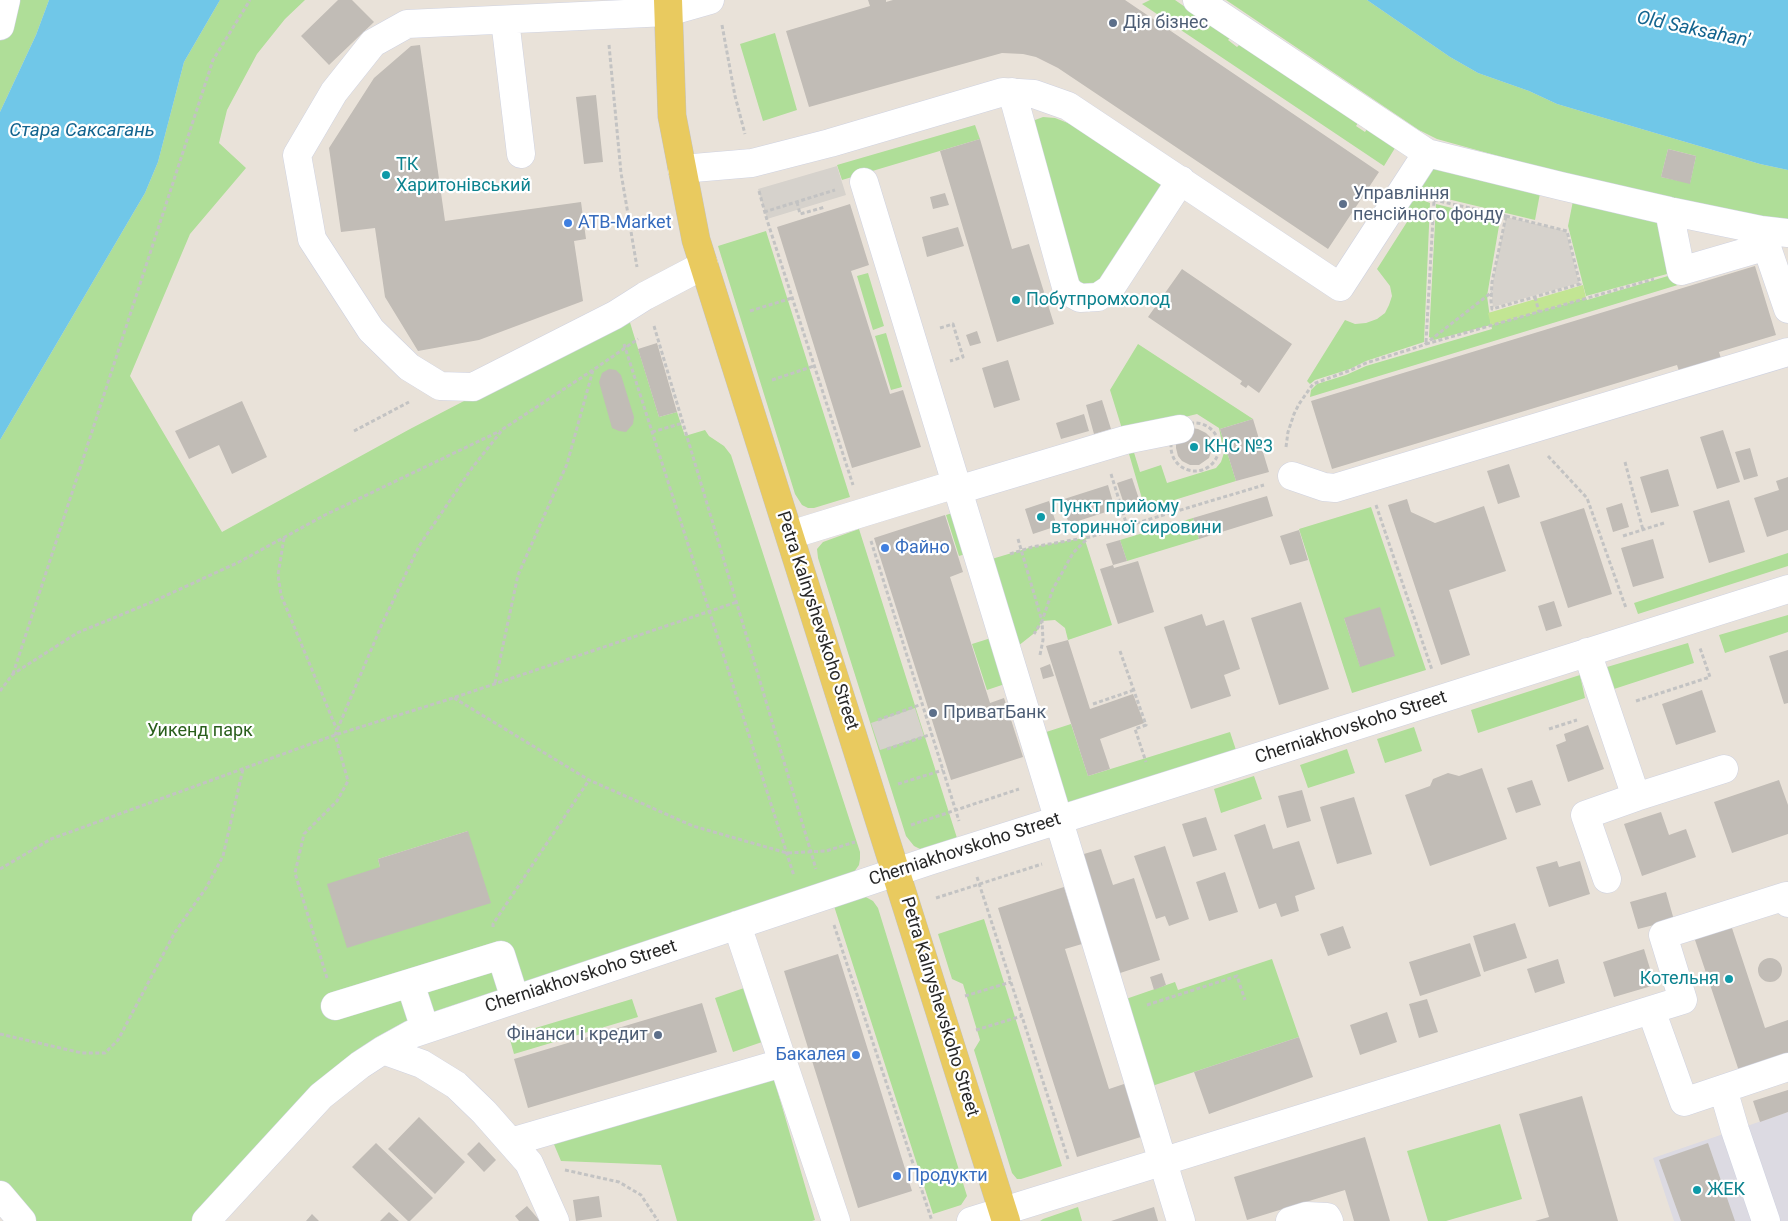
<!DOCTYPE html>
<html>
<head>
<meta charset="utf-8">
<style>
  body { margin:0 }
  canvas { display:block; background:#e9e2d9 }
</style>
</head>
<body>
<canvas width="1788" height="1221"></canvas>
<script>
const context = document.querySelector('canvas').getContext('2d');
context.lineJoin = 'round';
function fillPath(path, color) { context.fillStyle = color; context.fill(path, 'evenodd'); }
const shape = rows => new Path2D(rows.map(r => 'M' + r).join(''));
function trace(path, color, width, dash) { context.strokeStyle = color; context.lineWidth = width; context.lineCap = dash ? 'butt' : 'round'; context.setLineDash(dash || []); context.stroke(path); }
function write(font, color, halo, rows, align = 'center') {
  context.font = font + ' Roboto,sans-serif'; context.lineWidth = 4.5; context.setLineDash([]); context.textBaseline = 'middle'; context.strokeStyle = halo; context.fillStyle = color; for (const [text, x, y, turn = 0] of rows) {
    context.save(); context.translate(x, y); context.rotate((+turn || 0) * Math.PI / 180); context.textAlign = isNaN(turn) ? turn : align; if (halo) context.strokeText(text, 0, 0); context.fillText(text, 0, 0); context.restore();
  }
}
fillPath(shape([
  [1788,1112,1788,1221,1674,1221,1653,1158]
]), '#dcdae2');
fillPath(shape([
  [6,0,49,0,36,35,0,112,0,26],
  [220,0,305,0,285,19,257,54,227,110,219,143,246,168,190,234,130,376,222,532,410,429,628,316,659,417,677,412,685,436,705,430,709,436,724,446,731,455,860,852,860,859,859,865,854,872,406,1021,375,1038,341,1062,310,1092,193,1221,33,1221,0,1183,0,440,145,193,158,162,184,62],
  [468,831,347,947,380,867,378,859],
  [1150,0,1175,0,1230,38,1228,40,1237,47,1240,44,1358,123,1356,126,1365,132,1367,129,1395,148,1384,166,1142,4],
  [1226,0,1367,0,1450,57,1478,73,1529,91,1557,104,1760,164,1788,170,1788,221,1765,218,1563,174,1437,139,1419,130],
  [1668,149,1696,156,1690,183,1661,177],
  [775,33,797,110,763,121,740,44],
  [1043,117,1055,118,1073,125,1169,189,1107,283,1076,288,1030,125,1035,120],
  [975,125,980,139,842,180,837,165],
  [1437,165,1541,188,1535,220,1435,196,1417,187,1429,169],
  [1412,196,1430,203,1424,342,1366,361,1350,369,1315,380,1310,384,1307,381,1345,320,1355,324,1366,323,1377,319,1385,313,1389,305,1392,296,1390,286,1377,269,1414,211,1406,206],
  [1574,196,1665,216,1678,271,1586,296,1568,226],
  [1436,204,1500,220,1487,296,1491,325,1586,298,1587,300,1678,273,1681,284,1310,397,1311,390,1317,384,1346,375,1366,366,1492,329,1491,325,1434,340,1429,337],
  [766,231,850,497,814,508,808,508,802,505,795,494,718,246],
  [868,273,884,326,873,330,857,276],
  [886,333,902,387,891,390,875,336],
  [1138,344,1253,419,1220,429,1236,481,1145,509,1127,447,1132,446,1140,472,1161,465,1167,483,1216,468,1221,462,1224,453,1219,428,1197,414,1123,432,1110,390],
  [1371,507,1426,670,1352,693,1299,529],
  [1344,618,1394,656,1360,666],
  [959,511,972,552,959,556,946,515],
  [1193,518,1199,539,1127,561,1120,540],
  [859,529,957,838,927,848,920,849,914,846,906,836,818,558,817,549,823,542],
  [1090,537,1085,540,1112,625,1068,640,1065,628,1055,620,1042,621,1037,631,1013,650,985,561,1032,547],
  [1788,553,1788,566,1638,614,1634,603],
  [1788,615,1788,632,1725,653,1719,635],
  [991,638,1005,684,987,690,972,644],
  [1688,643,1694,663,1614,689,1607,667],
  [1580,675,1585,698,1478,733,1471,710],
  [1071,724,1088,776,1230,732,1236,750,1062,805,1040,734],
  [1414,727,1422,751,1385,763,1377,739],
  [1347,749,1355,773,1308,788,1300,765],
  [1254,776,1262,799,1221,813,1214,789],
  [864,896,873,901,878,908,967,1196,961,1205,933,1214,834,906],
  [984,919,1062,1166,1021,1179,1017,1179,1012,1173,974,1050,980,1040,963,984,952,979,938,934],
  [1272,959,1299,1037,1152,1086,1123,1000,1175,982,1178,990],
  [747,987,765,1041,733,1052,715,998],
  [632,999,638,1017,514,1054,509,1036],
  [774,1079,815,1220,812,1221,677,1221,661,1165,561,1161,553,1142],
  [1500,1124,1522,1199,1446,1221,1428,1221,1407,1151],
  [1078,1207,1082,1221,1040,1221,1043,1219]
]), '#afde98');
fillPath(shape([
  [1583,285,1586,298,1491,325,1488,313]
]), '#c2e593');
fillPath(shape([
  [837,166,846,195,767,219,758,189],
  [1506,217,1566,231,1579,283,1493,307,1492,300,1493,281],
  [915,708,924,736,880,750,871,723]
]), '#d6d2cc');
fillPath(shape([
  [49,0,220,0,184,62,158,162,145,193,0,440,0,112,36,35],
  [1367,0,1788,0,1788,170,1760,164,1557,104,1529,91,1478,73,1450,57]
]), '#70c7e8');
fillPath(shape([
  [338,0,352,0,374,22,329,65,301,36],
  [868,0,886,0,886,2,893,0,1125,0,1379,172,1328,249,1058,68,1036,57,1023,54,1002,53,809,107,786,31,870,6],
  [420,45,445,221,581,202,586,239,574,241,583,301,479,340,418,351,385,297,375,228,341,232,329,148,374,78,411,46],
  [596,95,603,162,584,164,576,97],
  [980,139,1012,249,1029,244,1054,324,997,342,940,151],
  [1668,149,1696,156,1690,184,1661,177],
  [945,193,949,205,933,209,930,197],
  [850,204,869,265,851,271,890,394,903,390,921,447,852,468,777,227],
  [958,227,964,246,927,257,922,237],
  [1755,266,1776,335,1719,352,1723,365,1681,377,1677,365,1332,469,1311,401],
  [1182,269,1292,344,1259,393,1248,385,1246,388,1240,384,1242,381,1148,317],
  [977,331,981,343,970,346,966,335],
  [657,343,677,412,659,417,638,349],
  [1008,360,1020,400,994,408,982,368],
  [609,369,616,370,621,375,634,417,633,424,626,432,619,431,612,428,599,382,602,373],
  [1102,400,1111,429,1094,434,1086,405],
  [242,401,267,457,232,474,219,445,189,459,175,431],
  [1084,414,1089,431,1061,439,1056,423],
  [1253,419,1269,472,1236,481,1220,429],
  [1192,428,1198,429,1206,433,1210,437,1213,446,1209,458,1199,465,1190,465,1182,461,1178,456,1176,448,1176,444],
  [1723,430,1740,482,1717,489,1700,437],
  [1750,448,1758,476,1744,480,1735,452],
  [1509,464,1520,497,1498,504,1487,471],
  [1668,469,1679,506,1651,513,1640,477],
  [1788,477,1788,530,1767,537,1754,498,1779,490,1776,481],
  [1132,478,1140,502,1125,507,1117,483],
  [1108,485,1115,509,1069,524,1061,500],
  [1267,496,1273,516,1199,539,1193,518],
  [1407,499,1411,512,1435,523,1484,506,1506,571,1449,590,1470,655,1441,665,1388,505],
  [1729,500,1745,552,1709,563,1693,511],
  [1049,501,1057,526,1033,534,1025,509],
  [1622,503,1629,527,1613,532,1606,508],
  [1584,508,1612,594,1568,608,1540,522],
  [945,515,963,572,950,577,990,703,1004,698,1023,757,951,780,874,538],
  [1299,530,1308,560,1290,565,1280,536],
  [1653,539,1664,578,1633,587,1621,548],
  [1120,540,1127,561,1113,565,1106,544],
  [1138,561,1154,612,1118,624,1100,569,1113,565,1114,568],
  [1554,601,1562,626,1546,631,1538,606],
  [1301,602,1329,689,1279,705,1251,618],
  [1380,607,1395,656,1360,667,1344,618],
  [1202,614,1206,626,1224,620,1240,669,1224,675,1231,696,1191,709,1164,627],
  [1068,640,1090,709,1133,694,1144,723,1100,739,1110,769,1088,776,1046,646],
  [1788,650,1788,703,1784,704,1769,656],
  [1050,664,1054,676,1043,679,1040,668],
  [1702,690,1716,732,1676,745,1662,704],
  [1588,725,1604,769,1568,782,1556,745,1566,741,1564,734],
  [1482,768,1507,839,1430,866,1405,795,1430,786,1433,779,1448,773,1459,776],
  [1532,780,1541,805,1516,813,1507,788],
  [1779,780,1788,805,1788,834,1732,853,1714,802],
  [1302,790,1311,821,1287,828,1278,796],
  [1354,797,1372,854,1337,864,1320,807],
  [1661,812,1669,835,1686,829,1696,857,1642,876,1624,824],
  [1206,817,1217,850,1193,857,1182,824],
  [1265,824,1273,849,1299,841,1315,889,1295,896,1299,911,1281,917,1276,903,1259,909,1234,835],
  [468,831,491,903,347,948,327,884,380,867,378,859],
  [1165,846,1189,919,1169,926,1165,916,1156,919,1134,856],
  [1101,849,1113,885,1134,878,1160,960,1114,975,1077,856],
  [1557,861,1559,867,1580,861,1590,894,1549,907,1536,867],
  [1225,872,1238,912,1209,921,1196,882],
  [1064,887,1082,944,1065,949,1109,1089,1127,1083,1144,1136,1077,1157,998,908],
  [1666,892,1674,920,1638,929,1630,902],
  [1515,923,1527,958,1484,972,1473,936],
  [1731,925,1765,1028,1788,1020,1788,1061,1741,1077,1694,937],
  [1343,926,1351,948,1328,956,1320,934],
  [1470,943,1481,976,1420,996,1409,962],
  [1644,949,1655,985,1614,997,1603,962],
  [838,954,912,1191,858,1208,784,971],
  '1758 970a12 12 0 1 1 24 0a12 12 0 1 1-24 0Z',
  [1558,959,1565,983,1535,993,1527,969],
  [1162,973,1166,985,1154,990,1150,977],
  [1427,999,1438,1032,1419,1038,1409,1004],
  [702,1003,717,1052,528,1108,514,1059],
  [1387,1012,1397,1042,1360,1055,1350,1025],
  [1299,1037,1313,1077,1209,1114,1194,1072],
  [1788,1090,1788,1112,1760,1122,1753,1101],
  [1582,1096,1618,1221,1535,1221,1549,1217,1519,1114],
  [419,1117,465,1162,435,1194,388,1149],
  [1365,1137,1390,1221,1354,1221,1345,1190,1247,1220,1234,1177],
  [479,1142,496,1160,484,1172,467,1154],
  [376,1143,433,1198,410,1221,408,1221,352,1167],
  [1708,1143,1735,1221,1681,1221,1659,1160],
  [599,1196,602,1217,576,1221,573,1200],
  [527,1206,540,1221,519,1221,515,1216],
  [1154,1207,1158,1221,1111,1221],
  [389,1212,399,1221,380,1221],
  [312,1214,319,1221,306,1221]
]), '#c1bcb6');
const minor = shape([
  [1197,0,1427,153,1561,186,1669,211,1761,230,1788,233],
  [505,20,521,154],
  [0,26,6,0],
  [1012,92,1066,287,1071,293,1080,298,1098,297,1110,289,1181,180],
  [682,169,752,163,830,143,1003,92,1034,94,1068,106,1340,287,1427,153],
  [864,182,1181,1221],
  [1669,211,1681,271,1767,246],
  [1761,230,1788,309],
  [704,265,645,296,615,315,473,387,440,386,409,367,371,330,312,239,297,155,334,92,373,43,407,24,668,12,710,0],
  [1292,476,1324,487,1335,488,1788,352],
  [958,490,1125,440,1180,429],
  [790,535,956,484],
  [1587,652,1636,797],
  [1607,879,1585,815,1636,797,1724,769],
  [737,925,836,1221],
  [335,1006,410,983],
  [1651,1010,1684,1102,1788,1067],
  [425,1029,410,983,501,955,515,999],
  [383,1050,422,1064,456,1085,484,1112,529,1163,555,1221],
  [1723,1089,1735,1130,1766,1221],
  [511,1142,782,1063],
  [0,1195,22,1221],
  [206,1221,321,1096,360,1065,383,1050,412,1034,929,861,1788,589],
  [971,1221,1683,1000,1663,935,1786,896,1788,903],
  [1290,1221,1306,1216,1327,1217,1329,1221]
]);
const major = shape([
  [668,0,672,116,696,240,1006,1221]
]);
trace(minor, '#cfd2e0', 29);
trace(major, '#c3c3c3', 29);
trace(shape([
  [722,25,735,96,745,134],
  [609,45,621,173,637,267],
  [759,191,767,220,853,485],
  [1434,200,1506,216],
  [797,202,800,214,825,207],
  [764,212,835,190],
  [1506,216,1567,231,1580,284,1492,309,1491,301,1492,282,1506,216],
  [1535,297,1539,312],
  [750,311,792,298],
  [654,326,816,869],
  [940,328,953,324,963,357,950,361],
  [1426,342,1434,201],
  [624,344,794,876],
  [1426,344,1654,279],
  [772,380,814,366],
  '1171 447a24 24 0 1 1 48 0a24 24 0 1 1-48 0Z',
  [354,431,409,402],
  [652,432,683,423],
  [1286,447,1288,432,1294,414,1299,404,1313,384,1351,370,1366,363,1424,345,1492,292],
  [1548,456,1587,498,1626,608],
  [1625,462,1643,530],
  [1111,474,1127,526],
  [1376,505,1432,670],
  [1623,536,1664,523],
  [284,538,278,575,281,595,337,730],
  [1018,539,1042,621,1034,634],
  [871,541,959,821],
  [1010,554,1032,547,1090,537,1264,485],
  [1120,651,1146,725,1135,729,1146,762],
  [1040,655,1043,640,1042,621,1053,589,1073,553,1087,539],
  [13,674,213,60,250,0],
  [495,683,518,575,567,464,593,370,638,339],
  [0,691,13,674,77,633,152,602,239,562,325,515,500,431],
  [454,698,589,780,693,826,787,853,826,851,855,842],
  [1636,701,1710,677,1700,648],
  [1093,704,1134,690],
  [878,720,922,704],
  [1549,729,1577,720],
  [887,749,932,734],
  [898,784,943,770],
  [911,825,1019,789],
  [0,869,51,839,335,735,453,698,737,602],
  [977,877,1068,1159],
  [936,898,1042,864],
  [834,925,932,1221],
  [493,927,493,924,589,780],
  [327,978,295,873,304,834,337,801,348,781,335,735,382,624,419,546,472,468,503,429,593,370],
  [965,996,1011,982],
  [1147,1005,1237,976,1245,1000],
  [976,1030,1022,1016],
  [0,1034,82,1053,105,1053,118,1040,175,932,206,888,223,856,243,769],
  [565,1170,619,1182,641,1195,658,1221]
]), '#c3c3c3', 3, [4, 2.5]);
trace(minor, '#fff', 28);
trace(major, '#e9ca5f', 28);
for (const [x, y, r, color] of [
  [1113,23,5,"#5c6f8a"],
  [386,175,5,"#0f9aa8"],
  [1343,204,5,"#5c6f8a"],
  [568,223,5,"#3f7fe0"],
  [1016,300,5,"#0f9aa8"],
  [1194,447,5,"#0f9aa8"],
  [1041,517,5,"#0f9aa8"],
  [885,548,5,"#3f7fe0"],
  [933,713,5,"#5c6f8a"],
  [1729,979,5,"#0f9aa8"],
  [658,1035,5,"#5c6f8a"],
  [856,1055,5,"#3f7fe0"],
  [897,1176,5,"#3f7fe0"],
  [1697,1190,5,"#0f9aa8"]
]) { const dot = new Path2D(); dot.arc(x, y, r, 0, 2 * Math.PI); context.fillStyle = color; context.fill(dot); trace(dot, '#fff', 2); }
write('18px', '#4e5e75', '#fff', [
  ["Дія бізнес",1123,23],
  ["Управління",1353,194],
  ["пенсійного фонду",1353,215],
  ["ПриватБанк",943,713],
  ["Фінанси і кредит",648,1035,"right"]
], 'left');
write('18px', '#0d838f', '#fff', [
  ["ТК",396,165],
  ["Харитонівський",396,186],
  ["Побутпромхолод",1026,300],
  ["КНС №3",1204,447],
  ["Пункт прийому",1051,507],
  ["вторинної сировини",1051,528],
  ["Котельня",1719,979,"right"],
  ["ЖЕК",1707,1190]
], 'left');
write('18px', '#366cbe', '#fff', [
  ["ATB-Market",578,223],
  ["Файно",895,548],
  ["Бакалея",846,1055,"right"],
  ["Продукти",907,1176]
], 'left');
write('18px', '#272727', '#fff', [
  ["Petra Kalnyshevskoho Street",817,621,72],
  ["Cherniakhovskoho Street",1351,728,-18],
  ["Cherniakhovskoho Street",965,850,-18],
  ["Cherniakhovskoho Street",581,977,-18],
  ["Petra Kalnyshevskoho Street",939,1007,73]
]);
write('18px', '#2a5f1c', '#fff', [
  ["Уикенд парк",200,731]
]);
write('italic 19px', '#13648f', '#fff', [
  ["Old Saksahan'",1693,30,12],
  ["Стара Саксагань",82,131]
]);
</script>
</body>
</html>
